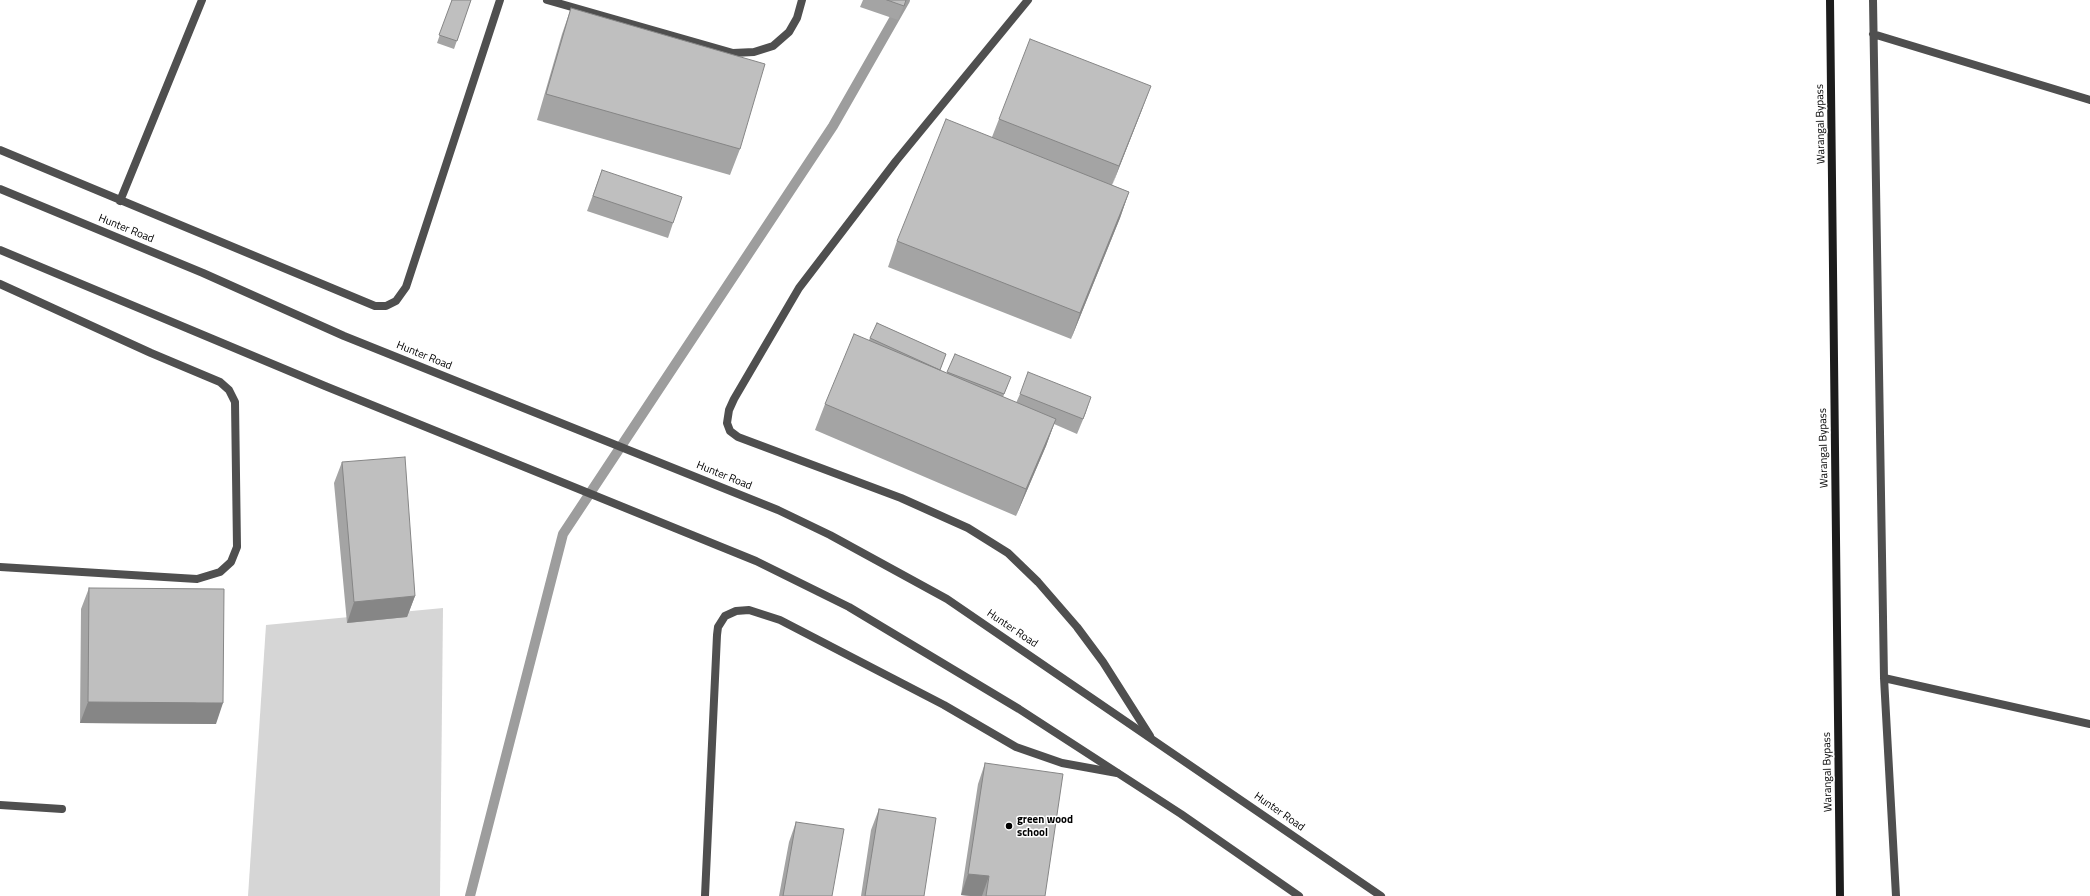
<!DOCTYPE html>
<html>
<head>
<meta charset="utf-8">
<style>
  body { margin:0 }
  canvas { display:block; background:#fff }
</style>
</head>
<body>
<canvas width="2090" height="896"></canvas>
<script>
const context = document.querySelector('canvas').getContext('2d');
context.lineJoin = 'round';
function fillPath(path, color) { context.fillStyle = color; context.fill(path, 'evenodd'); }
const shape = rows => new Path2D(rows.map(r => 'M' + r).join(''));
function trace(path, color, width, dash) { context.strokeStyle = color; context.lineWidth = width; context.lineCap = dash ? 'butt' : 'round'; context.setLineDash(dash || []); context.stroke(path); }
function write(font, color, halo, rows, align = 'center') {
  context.font = font + ' "Titillium Web",sans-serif'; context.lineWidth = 3; context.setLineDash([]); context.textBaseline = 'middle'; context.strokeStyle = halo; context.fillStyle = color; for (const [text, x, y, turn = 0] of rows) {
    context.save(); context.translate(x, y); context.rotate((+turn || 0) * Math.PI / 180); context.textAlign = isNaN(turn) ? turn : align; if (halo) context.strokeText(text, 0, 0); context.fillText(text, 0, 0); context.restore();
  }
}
fillPath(shape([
  [443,608,440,896,248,896,266,625]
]), '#d6d6d6');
trace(shape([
  [470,896,563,534,833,126,905,0]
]), '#9d9d9d', 10);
trace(shape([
  [547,0,733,53,754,52,773,46,789,32,797,18,802,0],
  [1028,0,896,161,799,288,734,399,729,410,727,423,730,431,738,437,901,498,968,528,1008,553,1038,582,1077,627,1103,662,1150,736],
  [1873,0,1884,678,1896,896],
  [1873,34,2090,100],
  [0,150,375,306,386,306,396,301,406,287,500,0],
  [120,201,202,0],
  [0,284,151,353,220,382,229,390,235,402,237,547,231,562,220,572,197,579,0,567],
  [1884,678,2090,724],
  [0,805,62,809],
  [705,896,717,635,718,627,725,616,736,611,749,610,780,620,944,705,1016,747,1062,763,1117,773]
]), '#4f4f4f', 8);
trace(shape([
  [0,189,203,273,344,336,778,510,830,535,947,599,1381,896],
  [0,250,325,386,756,561,849,607,1019,709,1181,814,1299,896]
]), '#4f4f4f', 8);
trace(shape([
  [1830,0,1840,896]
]), '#1c1c1c', 8);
fillPath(shape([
  [452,0,471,0,454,49,437,43],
  [863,0,906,0,898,20,860,7],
  [571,8,740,149,730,175,537,120,562,34],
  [1143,107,1112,185,1129,192,1120,218,1071,339,888,267,897,241,992,137,999,119],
  [602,170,673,223,668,238,587,211],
  [877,323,946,354,940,370,947,373,955,354,1008,384,1003,397,1016,403,1020,394,1086,412,1077,434,1054,424,1046,446,1016,516,815,430,825,404,869,340],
  [342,462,415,596,407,617,347,623,334,483],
  [89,588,216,724,80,723,81,609],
  [985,763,1045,896,971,896,961,895,978,784],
  [879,809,924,896,861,896,871,830],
  [796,822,832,896,779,896,789,842]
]), '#a4a4a4');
fillPath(shape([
  [1151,86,1143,107,1112,186,1119,166],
  [1129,192,1120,218,1071,339,1080,313],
  [1091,397,1086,412,1077,434,1083,419],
  [1056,419,1046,446,1016,516,1026,489],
  [415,596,407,617,347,623,354,602],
  [88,702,223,703,216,724,80,723],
  [968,874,989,876,982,896,971,896,961,895]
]), '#868686');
const building = shape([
  [452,0,471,0,457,41,439,35,452,0],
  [887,0,906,0,904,6,887,0],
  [571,8,765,64,740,149,546,94,571,8],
  [1030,39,1151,86,1119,166,999,119,1030,39],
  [946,119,1129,192,1080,313,897,241,946,119],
  [602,170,682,197,673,223,593,196,602,170],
  [877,323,946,354,940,370,870,338,877,323],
  [854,334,1056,419,1026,489,825,404,854,334],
  [955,354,1011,377,1004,394,947,372,955,354],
  [1028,372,1091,397,1083,419,1020,394,1028,372],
  [405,457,415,596,354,602,342,462,405,457],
  [89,588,224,589,223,703,88,702,89,588],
  [985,763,1063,774,1045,896,986,896,989,876,968,874,985,763],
  [879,809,936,818,924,896,865,896,879,809],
  [796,822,844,829,832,896,783,896,796,822]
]);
fillPath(building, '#bfbfbf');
trace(building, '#868686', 1);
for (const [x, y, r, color] of [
  [1009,826,4,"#000"]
]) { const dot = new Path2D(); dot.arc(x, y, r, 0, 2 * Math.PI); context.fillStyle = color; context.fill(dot); trace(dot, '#fff', 1.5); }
write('11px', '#000', '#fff', [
  ["Warangal Bypass",1821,124,-91],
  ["Hunter Road",126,229,22],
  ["Hunter Road",424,356,22],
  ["Warangal Bypass",1824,448,-91],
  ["Hunter Road",724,476,22],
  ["Hunter Road",1012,629,34],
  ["Warangal Bypass",1828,772,-91],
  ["Hunter Road",1279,812,35]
]);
write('bold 11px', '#000', '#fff', [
  ["green wood",1017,820],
  ["school",1017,833]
], 'left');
</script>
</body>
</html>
